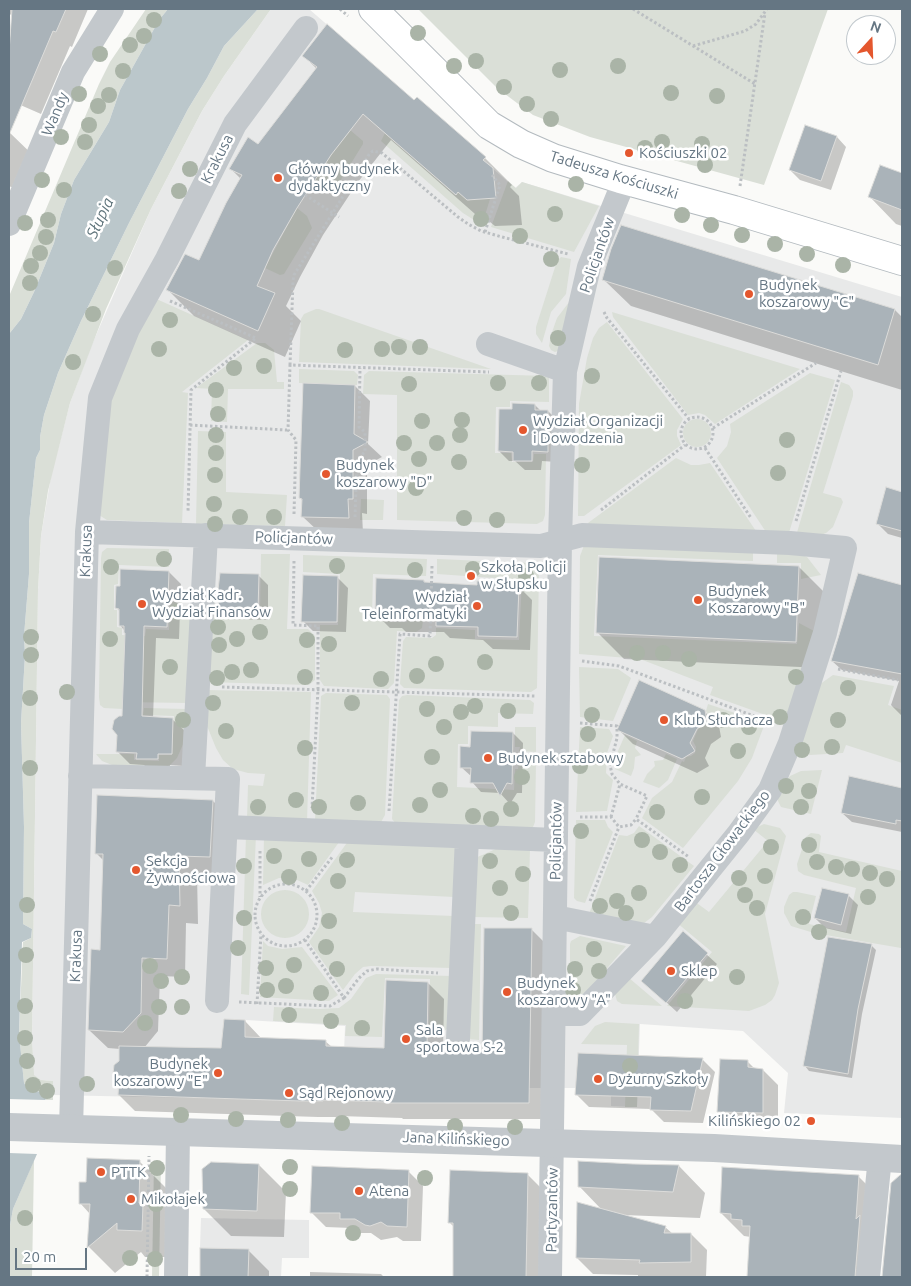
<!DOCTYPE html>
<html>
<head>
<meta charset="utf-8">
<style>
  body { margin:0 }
  #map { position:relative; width:911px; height:1286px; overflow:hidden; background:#fafaf8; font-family:Ubuntu,sans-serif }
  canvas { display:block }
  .frame { position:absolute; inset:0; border:10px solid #657683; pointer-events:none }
  .north { position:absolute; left:846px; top:15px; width:50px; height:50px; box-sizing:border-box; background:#fff; border:1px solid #c1c8cd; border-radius:50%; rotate:20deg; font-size:14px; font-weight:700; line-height:20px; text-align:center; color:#657683 }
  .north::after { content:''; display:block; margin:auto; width:18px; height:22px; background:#e4572e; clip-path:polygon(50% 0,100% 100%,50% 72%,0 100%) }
  .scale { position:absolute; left:15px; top:1248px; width:72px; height:22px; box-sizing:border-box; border:2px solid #657683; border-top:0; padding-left:6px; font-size:15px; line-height:18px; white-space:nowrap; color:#657683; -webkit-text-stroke:4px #fff; paint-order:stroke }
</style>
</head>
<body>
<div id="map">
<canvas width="911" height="1286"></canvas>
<div class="frame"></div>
<div class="north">N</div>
<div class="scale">20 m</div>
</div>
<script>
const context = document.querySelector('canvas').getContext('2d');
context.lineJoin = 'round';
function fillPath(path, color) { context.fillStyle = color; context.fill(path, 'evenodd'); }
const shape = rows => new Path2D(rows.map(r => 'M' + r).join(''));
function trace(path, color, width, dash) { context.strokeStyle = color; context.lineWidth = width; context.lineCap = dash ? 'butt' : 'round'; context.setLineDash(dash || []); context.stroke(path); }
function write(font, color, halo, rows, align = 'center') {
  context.font = font + ' Ubuntu,sans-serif'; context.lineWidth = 5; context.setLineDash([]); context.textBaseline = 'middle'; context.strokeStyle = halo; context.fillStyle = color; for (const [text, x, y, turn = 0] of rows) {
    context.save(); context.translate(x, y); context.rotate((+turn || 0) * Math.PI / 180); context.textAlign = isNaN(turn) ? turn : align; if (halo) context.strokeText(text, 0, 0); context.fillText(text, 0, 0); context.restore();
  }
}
fillPath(shape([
  [271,9,309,9,414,100,417,97,486,157,483,160,515,188,522,182,902,297,902,1118,784,1113,788,1073,743,1031,640,1024,637,1107,611,1106,611,1096,576,1095,575,1088,529,1088,529,1103,386,1103,343,1081,345,1026,246,1020,242,1099,53,1095,53,1081,41,1080,33,1075,32,1040,38,590,41,536,51,476,70,403,90,349,151,209,202,111,224,76],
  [201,1218,309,1220,309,1258,282,1258,281,1277,248,1277,249,1249,200,1248]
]), '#e8e9e9');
fillPath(shape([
  [146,9,168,9,159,20,120,90,109,122,74,180,61,214,54,243,34,292,21,319,9,334,10,294,99,84,110,62],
  [258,9,271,9,224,76,202,111,151,209,106,309,70,403,48,491,41,536,38,590,32,1040,34,1075,41,1080,53,1081,53,1100,45,1100,48,1096,45,1093,28,1089,24,1083,19,1034,23,942,31,938,32,929,23,924,24,827,21,723,25,655,24,636,29,574,29,523,36,458,40,450,40,437,44,415,58,373,81,321,129,223,188,109,207,78,224,46],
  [418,9,828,9,764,185,590,137,533,115,497,88],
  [350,130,363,141,363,144,337,186,325,187,315,180,331,155],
  [385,133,455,195,458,192,469,201,477,192,485,199,490,199,482,225,463,213,381,141],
  [508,181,516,188,522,182,599,206,574,252,491,227],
  [297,208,307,216,312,228,284,274,280,275,265,268],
  [561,257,571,259,566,294,551,312,542,343,536,334,536,327,557,261],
  [152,297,248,340,182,392,188,393,182,523,107,520,99,515,110,398],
  [573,297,558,351,555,352,551,350,549,346,551,335,557,318],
  [316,309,319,309,491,369,299,362,301,319,304,314],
  [612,312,800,369,715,424,705,415,699,413,688,415,613,317],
  [607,322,683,419,677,430,677,436,681,445,584,516,578,516,579,404,587,358,593,338,599,328],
  [257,343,265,343,274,350,277,382,284,382,284,389,228,389,227,422,211,421,212,389,196,388],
  [299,369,354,371,358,375,357,385,299,383],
  [369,371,549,376,549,402,510,401,510,407,496,407,495,453,511,453,512,462,533,462,534,454,546,454,545,515,543,521,537,524,397,520,397,395,363,394,364,375],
  [810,373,835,380,788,536,768,535,717,458,727,446,731,432,730,424],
  [841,382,849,385,853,391,853,396,823,493,841,498,843,502,833,527,826,533,816,537,796,536],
  '683 433a14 14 0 1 1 28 0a14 14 0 1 1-28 0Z',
  [198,431,226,432,226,492,287,495,285,526,196,524],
  [676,458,691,465,699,465,710,463,758,534,588,526,588,523],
  [361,499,384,500,383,520,360,520],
  [585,543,753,550,753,561,598,555,594,636,797,644,799,623,814,631,785,722,710,695,713,687,640,659,579,654,580,556],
  [107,548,169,549,169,567,119,565,118,584,114,585,114,610,117,610,117,627,122,628,122,635,145,636,146,629,169,630,170,602,177,602,179,583,184,618,192,619,187,703,124,702,123,709,104,708,100,705,99,697,101,558,102,552],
  [777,551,798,553,807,557,821,575,801,579,801,563,777,563],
  [261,554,290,554,287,629,308,629,315,636,315,680,309,685,206,682,208,601,215,601,215,612,260,613],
  [303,555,427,559,426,576,373,574,372,617,389,619,390,622,407,622,408,618,423,620,422,628,416,632,397,631,394,683,388,689,324,686,320,680,320,625,338,625,340,574,303,572],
  [437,559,531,563,539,569,537,688,531,692,404,688,400,684,403,641,406,637,432,638,436,635,436,628,475,630,475,639,519,640,522,580,437,574],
  [579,667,618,669,631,678,613,721,580,717],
  [833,675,894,686,888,705,902,710,902,763,846,745,843,753,810,755,799,751,816,687],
  [205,690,311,692,307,822,247,819,248,785,263,786,265,774,248,773,233,769,223,760,216,748,205,721],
  [326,693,387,695,390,699,385,815,381,822,315,820,321,696],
  [407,695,530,700,534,703,533,714,498,713,498,727,468,726,468,744,458,744,457,787,514,790,515,769,518,769,519,762,536,763,535,822,533,827,530,828,397,825,392,819,399,700,402,696],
  [708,704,765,723,752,758,738,781,683,848,642,818,652,798,672,782,682,761,684,762,686,757,691,756,695,753,696,747,693,741,699,727,708,724,710,719,706,711],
  [144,708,187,709,184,742,177,758,170,765,162,769,112,765,102,761,96,754,134,754,134,760,159,761,159,755,172,755,174,716,143,715],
  [515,727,536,727,536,752,519,751,520,747,515,747],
  [580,727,609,729,613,736,607,753,606,773,613,780,607,811,576,812],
  [625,735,637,741,635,748,641,755,635,757,634,768,631,776,615,769,618,751],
  [666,754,677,759,668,780,659,788,643,782,647,774,655,766,654,761,663,760],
  [822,770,811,814,781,807,778,801,778,792,790,776,801,771],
  [576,820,605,820,608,827,613,832,585,903,577,901,574,898],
  [764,824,780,828,786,836,765,914,779,983,775,995,772,1000,765,1005,749,1011,667,1006,712,952,676,922,694,901,709,912,768,841,753,829],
  [639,826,694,866,652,917,644,923,589,914,619,835,627,836,634,833],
  [811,833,819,834,821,836,819,852,902,871,901,948,814,933,791,926,784,913,784,907,789,895,793,892,797,892,816,896,809,924,846,932,856,888,804,875,798,871,797,864,806,837],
  [246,835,256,835,249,995,241,994],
  [264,836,342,838,308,885,295,879,279,878,263,885],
  [349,840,456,844,454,897,355,892,353,912,454,916,452,968,371,966,363,967,355,974,343,990,309,942,319,927,322,913,319,903,312,891],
  [498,848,530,849,528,918,472,917,473,859],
  '261 914a24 24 0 1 1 48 0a24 24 0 1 1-48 0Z',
  [471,924,481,924,479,1040,468,1039],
  [580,936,626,946,586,993,579,995,574,993,570,989,570,944,571,941],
  [263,941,268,946,282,949,302,947,338,995,329,1001,260,997],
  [376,974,452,976,448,1028,444,1031,438,1032,429,1032,430,979,385,978,382,1037,345,1036,346,1025,273,1021,274,1007,320,1009,339,1008,351,999,366,978],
  [629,978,662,1006,622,1004,617,1001,615,994],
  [605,1022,639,1024,637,1107,625,1107,627,1045,581,1044,595,1026],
  [34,1160,32,1277,9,1277,9,1231,13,1209],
  [154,1161,161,1162,159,1277,152,1277]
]), '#dadfd7');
fillPath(shape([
  [168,9,258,9,224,46,207,78,188,109,129,223,81,321,58,373,44,415,40,437,40,450,36,458,29,523,29,574,24,636,25,655,21,723,24,827,23,924,32,929,31,938,22,942,19,1034,24,1083,28,1089,45,1093,48,1096,45,1100,9,1099,9,334,21,319,34,292,54,243,61,214,74,180,109,122,120,90,159,20],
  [9,1153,37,1154,13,1209,9,1231]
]), '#bbc7cb');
fillPath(shape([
  [9,9,88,9,72,47,70,46,41,114,9,100,9,53,10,54,12,16,9,13],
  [304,56,414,102,485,158,512,185,510,187,519,196,522,225,495,226,485,218,483,221,391,140,358,182,323,235,300,277,286,306,301,321,285,357,194,316,167,289,200,261,241,179,231,169,259,146,317,69],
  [9,132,37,159,22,192,9,186],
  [837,137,846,147,831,190,800,180,790,170],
  [881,166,902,173,902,226,896,224,870,197],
  [622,226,895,310,902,317,902,390,631,306,604,280],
  [355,386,370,401,368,444,382,457,367,465,367,514,362,513,363,533,318,531,303,517,303,501,300,498],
  [535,405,541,411,548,411,558,421,557,462,542,461,541,470,525,470,515,461,509,461,499,451,513,410],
  [887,489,902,493,902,538,888,534,877,523],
  [799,567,826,594,822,668,624,659,598,633],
  [169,572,181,584,179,639,156,638,153,718,172,719,185,731,184,766,170,765,170,771,150,771,144,765,130,764,118,752,123,717,127,634,120,625,120,612,117,608],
  [859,574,902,586,902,629,894,655,902,658,902,716,891,705,899,681,842,670,832,661],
  [258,575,268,585,268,620,230,619,220,609,220,599,218,598],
  [338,578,348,588,346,632,313,631,303,621],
  [424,581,427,584,478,586,504,583,507,587,519,587,532,600,530,650,493,649,483,640,450,638,444,632,406,632,402,628,390,628,376,614],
  [704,711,719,726,721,737,711,744,705,758,709,766,697,773,633,744,619,730],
  [513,733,523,743,522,793,517,793,510,804,500,793,481,792,472,782,472,777,461,767,472,748],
  [850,778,902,789,902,832,852,822,842,813],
  [213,801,231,819,228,875,197,874,198,924,186,923,185,977,160,976,158,1031,144,1048,222,1050,245,1021,261,1038,325,1041,332,1047,385,1049,428,983,444,999,443,1051,458,1054,483,1052,531,929,548,946,545,1119,403,1119,402,1118,339,1116,339,1117,318,1117,135,1111,119,1095,120,1049,108,1048,89,1030,101,951,104,861,96,853],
  [848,895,858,905,851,934,825,928,815,918],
  [683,933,717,964,677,1012,643,981],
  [871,945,876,950,862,1014,852,1078,809,1071,805,1066],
  [579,1054,703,1060,715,1072,703,1123,664,1122,651,1109,589,1107,577,1095],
  [747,1061,755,1069,763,1070,778,1085,778,1128,734,1126,719,1111],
  [139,1161,166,1188,168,1257,145,1257,141,1252,115,1273,89,1247,90,1214,80,1203,87,1183],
  [259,1165,286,1192,284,1237,231,1236,204,1209],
  [679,1166,705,1193,700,1218,623,1215,665,1227,673,1234,691,1234,707,1250,706,1277,638,1277,638,1275,593,1274,577,1258,602,1210,579,1186],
  [723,1168,859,1177,882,1200,876,1277,748,1277,751,1237,744,1236,721,1213],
  [408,1171,423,1186,421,1241,403,1241,397,1237,381,1240,371,1233,357,1233,351,1228,326,1227,311,1212],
  [527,1174,549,1196,547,1277,454,1277,455,1228,449,1222],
  [898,1179,902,1179,902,1277,888,1277,884,1272],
  [202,1249,249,1251,269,1271,269,1277,201,1277],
  [310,1272,381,1274,384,1277,310,1277],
  [118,1276,138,1276,139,1277,118,1277]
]), '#0003');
const building = shape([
  [12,9,66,9,56,32,53,31,9,135,9,52,12,9],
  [327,24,414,100,417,97,486,157,483,160,493,168,496,198,467,200,458,192,456,195,363,114,331,155,297,208,273,250,257,286,275,293,258,331,166,290,185,254,199,260,226,203,242,175,229,169,248,137,258,144,317,67,302,56,327,24],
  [805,125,837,136,821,181,789,170,805,125],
  [880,165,902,173,902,210,868,197,880,165],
  [621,225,895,309,878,365,602,280,611,249,621,225],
  [303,383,355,385,354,434,368,442,353,450,353,499,348,499,349,518,301,517,302,499,299,498,303,383],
  [512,403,535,404,535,410,548,410,548,452,532,451,532,461,513,461,513,452,498,451,499,409,512,409,512,403],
  [886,487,902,492,902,531,876,524,886,487],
  [599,557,799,566,796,642,596,633,599,557],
  [120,569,169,571,167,627,144,626,142,716,173,718,172,754,158,754,158,759,136,759,137,753,116,752,117,735,112,729,114,720,119,716,122,716,125,633,124,633,124,626,119,626,119,609,115,608,116,586,120,586,120,569],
  [220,573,259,574,258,611,218,609,219,598,217,598,220,573],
  [858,573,902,585,902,674,831,661,858,573],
  [303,575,338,576,337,622,301,622,303,575],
  [376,578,424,580,424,582,477,585,477,581,492,581,504,582,504,585,519,586,517,637,478,636,478,627,436,626,436,620,392,619,392,615,375,615,376,578],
  [639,680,705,710,707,722,697,729,690,743,695,751,682,759,617,730,639,680],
  [471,731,513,732,512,784,507,783,500,796,493,783,470,783,471,768,460,768,460,746,470,747,471,731],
  [849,776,902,788,902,821,896,820,896,824,841,813,849,776],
  [97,795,213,800,210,857,179,856,180,906,169,905,167,959,142,958,141,1013,123,1032,88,1030,91,949,100,950,103,854,95,854,97,795],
  [822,888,849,894,841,925,814,918,822,888],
  [484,928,532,928,529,1103,386,1103,386,1102,323,1100,323,1101,301,1101,118,1095,119,1081,113,1074,114,1065,119,1061,119,1046,221,1048,224,1019,245,1020,245,1037,326,1040,326,1046,384,1048,386,980,428,982,427,1049,450,1050,458,1053,466,1050,482,1051,484,928],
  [683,931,708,953,666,1003,641,981,683,931],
  [828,937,872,944,858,1009,848,1074,803,1066,828,937],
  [578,1053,703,1058,691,1111,650,1110,651,1097,575,1095,578,1053],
  [720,1059,748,1060,748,1067,763,1069,763,1113,717,1112,720,1059],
  [87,1158,140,1160,139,1203,143,1204,142,1231,117,1230,117,1223,87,1248,90,1204,79,1204,79,1182,86,1182,87,1158],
  [578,1161,633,1164,679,1165,673,1192,578,1187,578,1161],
  [211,1162,259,1164,257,1211,203,1209,202,1169,211,1162],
  [312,1166,409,1170,407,1227,387,1226,381,1222,370,1226,365,1225,355,1219,340,1219,340,1213,310,1213,312,1166],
  [722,1167,859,1175,856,1219,860,1215,855,1277,747,1277,750,1226,742,1226,742,1220,731,1219,731,1214,720,1213,722,1167],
  [450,1170,528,1173,526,1277,453,1277,453,1223,448,1223,450,1170],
  [902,1174,902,1277,882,1277,891,1183,900,1175,902,1174],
  [577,1202,666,1226,664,1233,691,1233,691,1262,639,1263,640,1260,576,1258,577,1202],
  [200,1248,249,1249,248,1277,200,1277,200,1248]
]);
fillPath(building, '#aab3b9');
trace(building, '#dcdcda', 1);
const secondary = shape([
  [373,9,489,125,521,144,553,158,620,179,734,210,902,261]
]);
trace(secondary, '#b3babf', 30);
trace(shape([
  [340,9,348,16],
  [633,9,755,84],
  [693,46,745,31,756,24,767,9],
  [740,186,765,13],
  [305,195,339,217],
  [485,232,500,185,492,175],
  [170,301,256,338,191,390,188,512],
  [604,312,607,318,689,419],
  [290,365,293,281,294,275,370,153,373,151,382,153,458,217,468,224,481,231,502,237,568,254],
  '681 433a16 16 0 1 1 32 0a16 16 0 1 1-32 0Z',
  [190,425,287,430],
  [713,428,816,363],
  [705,448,751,518],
  [601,510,685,445],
  [294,514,296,440,288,430,290,365,489,372],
  [355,517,357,459,365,452,365,432,359,427,360,368],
  [796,521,841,371],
  [294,561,293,625,318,626,318,689,312,808],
  [582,661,619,666,773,723],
  [838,669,898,680],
  [222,687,535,696],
  [580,723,617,726,617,738,610,765,612,774,620,784],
  [389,811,400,634,430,636,432,566],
  [580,817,611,817,619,827,631,825,636,819,689,857],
  [611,817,620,784,647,796,636,819],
  [260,851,260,897],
  '255 915a31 31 0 1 1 62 0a31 31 0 1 1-62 0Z',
  [306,891,333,856],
  [590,901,619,827],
  [344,998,359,978,367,971,377,969,438,973],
  [239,1002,330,1006,344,998,305,940],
  [257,1004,261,934],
  [147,1277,149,1156]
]), '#bbbfc2', 3, [2.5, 2.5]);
trace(shape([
  [9,224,73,72,112,9],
  [488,344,565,371],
  [87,532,541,546,582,535,790,543,845,548,825,633,790,743,770,790,739,833,655,937,555,917],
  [80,776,228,779,217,1001],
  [193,778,206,535],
  [226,827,556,840],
  [554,1014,580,1014,655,937],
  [458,1039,467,837],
  [71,1129,87,532,100,398,128,329,167,259,235,124,306,28],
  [176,1277,178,1132],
  [550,1277,560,540,565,371,589,267,624,181],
  [868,1277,880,1157]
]), '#c3c8cc', 24);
trace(shape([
  [9,1127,714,1148,902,1159]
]), '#c3c8cc', 28);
trace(secondary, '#fff', 28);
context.fillStyle = '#aab4a7';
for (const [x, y] of [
  [154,20],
  [418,33],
  [144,36],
  [130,45],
  [100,54],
  [476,61],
  [454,66],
  [618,66],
  [560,70],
  [123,71],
  [504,87],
  [671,93],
  [79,94],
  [109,95],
  [717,96],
  [527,104],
  [98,106],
  [551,119],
  [89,125],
  [61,137],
  [85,142],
  [662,142],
  [702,144],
  [645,148],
  [705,165],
  [190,169],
  [42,180],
  [576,184],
  [64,190],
  [179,191],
  [555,214],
  [682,215],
  [481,219],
  [48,220],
  [25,223],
  [711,225],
  [742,235],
  [520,236],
  [46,237],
  [775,244],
  [40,253],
  [807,254],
  [551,259],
  [843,265],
  [31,266],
  [115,268],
  [30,283],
  [93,314],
  [170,320],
  [558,338],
  [399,347],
  [420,347],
  [159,349],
  [382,349],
  [345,350],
  [73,362],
  [264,366],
  [234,368],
  [592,376],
  [498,383],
  [539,383],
  [409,384],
  [216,390],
  [218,414],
  [462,420],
  [422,421],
  [216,435],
  [460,435],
  [787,440],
  [404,443],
  [437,443],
  [216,453],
  [419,459],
  [459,462],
  [582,465],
  [778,473],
  [215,475],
  [416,488],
  [214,504],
  [240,517],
  [274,517],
  [464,518],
  [497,520],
  [215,524],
  [164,559],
  [337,566],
  [111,567],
  [473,569],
  [415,570],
  [526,576],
  [177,612],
  [218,627],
  [260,632],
  [31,637],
  [110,639],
  [237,639],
  [307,640],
  [329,644],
  [219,645],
  [637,653],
  [663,653],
  [31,655],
  [689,659],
  [485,662],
  [436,664],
  [170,667],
  [251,670],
  [232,672],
  [417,676],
  [305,677],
  [796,677],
  [217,678],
  [381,679],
  [848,688],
  [67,692],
  [30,698],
  [213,703],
  [352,703],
  [475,706],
  [427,709],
  [508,711],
  [461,712],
  [592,715],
  [780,717],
  [183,720],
  [723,720],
  [838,720],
  [444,727],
  [749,727],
  [226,731],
  [588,734],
  [832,747],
  [305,748],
  [802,750],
  [738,751],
  [432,757],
  [580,766],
  [30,768],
  [522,777],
  [786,786],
  [440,790],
  [809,791],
  [702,797],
  [296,800],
  [358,803],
  [420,805],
  [258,807],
  [319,807],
  [801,807],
  [511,809],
  [657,812],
  [473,816],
  [491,819],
  [581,831],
  [642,840],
  [809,845],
  [771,847],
  [660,852],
  [274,856],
  [309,859],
  [347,860],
  [490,861],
  [817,862],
  [680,865],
  [244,866],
  [836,867],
  [852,869],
  [870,873],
  [523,874],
  [765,876],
  [289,877],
  [739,878],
  [887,879],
  [338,881],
  [500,888],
  [639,893],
  [745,895],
  [868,897],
  [617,901],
  [27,905],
  [600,906],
  [757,908],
  [511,913],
  [626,913],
  [803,917],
  [244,918],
  [329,921],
  [819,932],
  [326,947],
  [238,948],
  [594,949],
  [26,955],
  [294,965],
  [150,966],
  [266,968],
  [337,969],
  [575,969],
  [599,971],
  [182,977],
  [737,977],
  [161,981],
  [286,986],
  [267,990],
  [573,990],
  [321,993],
  [685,1001],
  [25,1006],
  [159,1007],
  [182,1007],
  [289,1015],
  [331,1021],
  [145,1023],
  [362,1028],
  [25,1038],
  [27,1061],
  [630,1066],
  [87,1084],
  [33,1085],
  [47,1091],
  [181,1115],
  [236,1119],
  [288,1120],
  [342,1123],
  [455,1126],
  [515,1127],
  [290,1167],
  [157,1168],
  [425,1178],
  [290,1189],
  [156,1204],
  [25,1218],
  [353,1233],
  [130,1258],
  [155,1259]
]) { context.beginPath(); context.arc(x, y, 8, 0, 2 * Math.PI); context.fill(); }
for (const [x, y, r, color] of [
  [629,153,5,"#e4572e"],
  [278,178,5,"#e4572e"],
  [749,294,5,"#e4572e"],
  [523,430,5,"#e4572e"],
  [326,474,5,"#e4572e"],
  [471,576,5,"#e4572e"],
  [698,600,5,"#e4572e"],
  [142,604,5,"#e4572e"],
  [477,606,5,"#e4572e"],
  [664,720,5,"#e4572e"],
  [488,758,5,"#e4572e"],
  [136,870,5,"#e4572e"],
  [671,971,5,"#e4572e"],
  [507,992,5,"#e4572e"],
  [406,1039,5,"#e4572e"],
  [218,1073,5,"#e4572e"],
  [598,1079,5,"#e4572e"],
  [289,1093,5,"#e4572e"],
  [811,1121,5,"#e4572e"],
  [101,1172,5,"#e4572e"],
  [359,1191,5,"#e4572e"],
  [131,1199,5,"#e4572e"]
]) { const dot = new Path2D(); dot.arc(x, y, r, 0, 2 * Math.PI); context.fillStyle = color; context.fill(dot); trace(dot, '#fff', 2); }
write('15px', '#657683', '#fff', [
  ["Wandy",55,114,-67],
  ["Krakusa",217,159,-63],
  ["Tadeusza Kościuszki",614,175,17],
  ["Policjantów",597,255,-71],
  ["Policjantów",294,538,2],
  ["Krakusa",86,551,-88],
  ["Policjantów",556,841,-89],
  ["Bartosza Głowackiego",722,851,-53],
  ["Krakusa",76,956,-88],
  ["Jana Kilińskiego",456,1139,2],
  ["Partyzantów",552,1210,-89]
]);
write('15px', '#657683', '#fff', [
  ["Kościuszki 02",639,153],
  ["Główny budynek",288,169],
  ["dydaktyczny",288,186],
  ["Budynek",759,285],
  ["koszarowy \"C\"",759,302],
  ["Wydział Organizacji",533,421],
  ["i Dowodzenia",533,438],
  ["Budynek",336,465],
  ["koszarowy \"D\"",336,482],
  ["Szkoła Policji",481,567],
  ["w Słupsku",481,584],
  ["Budynek",708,591],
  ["Koszarowy \"B\"",708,608],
  ["Wydział Kadr.",152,595],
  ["Wydział Finansów",152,612],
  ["Wydział",467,597,"right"],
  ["Teleinformatyki",467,614,"right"],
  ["Klub Słuchacza",674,720],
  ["Budynek sztabowy",498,758],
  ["Sekcja",146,861],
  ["Żywnościowa",146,878],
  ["Sklep",681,971],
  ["Budynek",517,983],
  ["koszarowy \"A\"",517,1000],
  ["Sala",416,1030],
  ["sportowa S-2",416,1047],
  ["Budynek",208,1064,"right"],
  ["koszarowy \"E\"",208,1081,"right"],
  ["Dyżurny Szkoły",608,1079],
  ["Sąd Rejonowy",299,1093],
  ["Kilińskiego 02",801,1121,"right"],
  ["PTTK",111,1172],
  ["Atena",369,1191],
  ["Mikołajek",141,1199]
], 'left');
write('italic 16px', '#60757c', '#fff', [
  ["Słupia",100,218,-65]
]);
</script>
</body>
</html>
